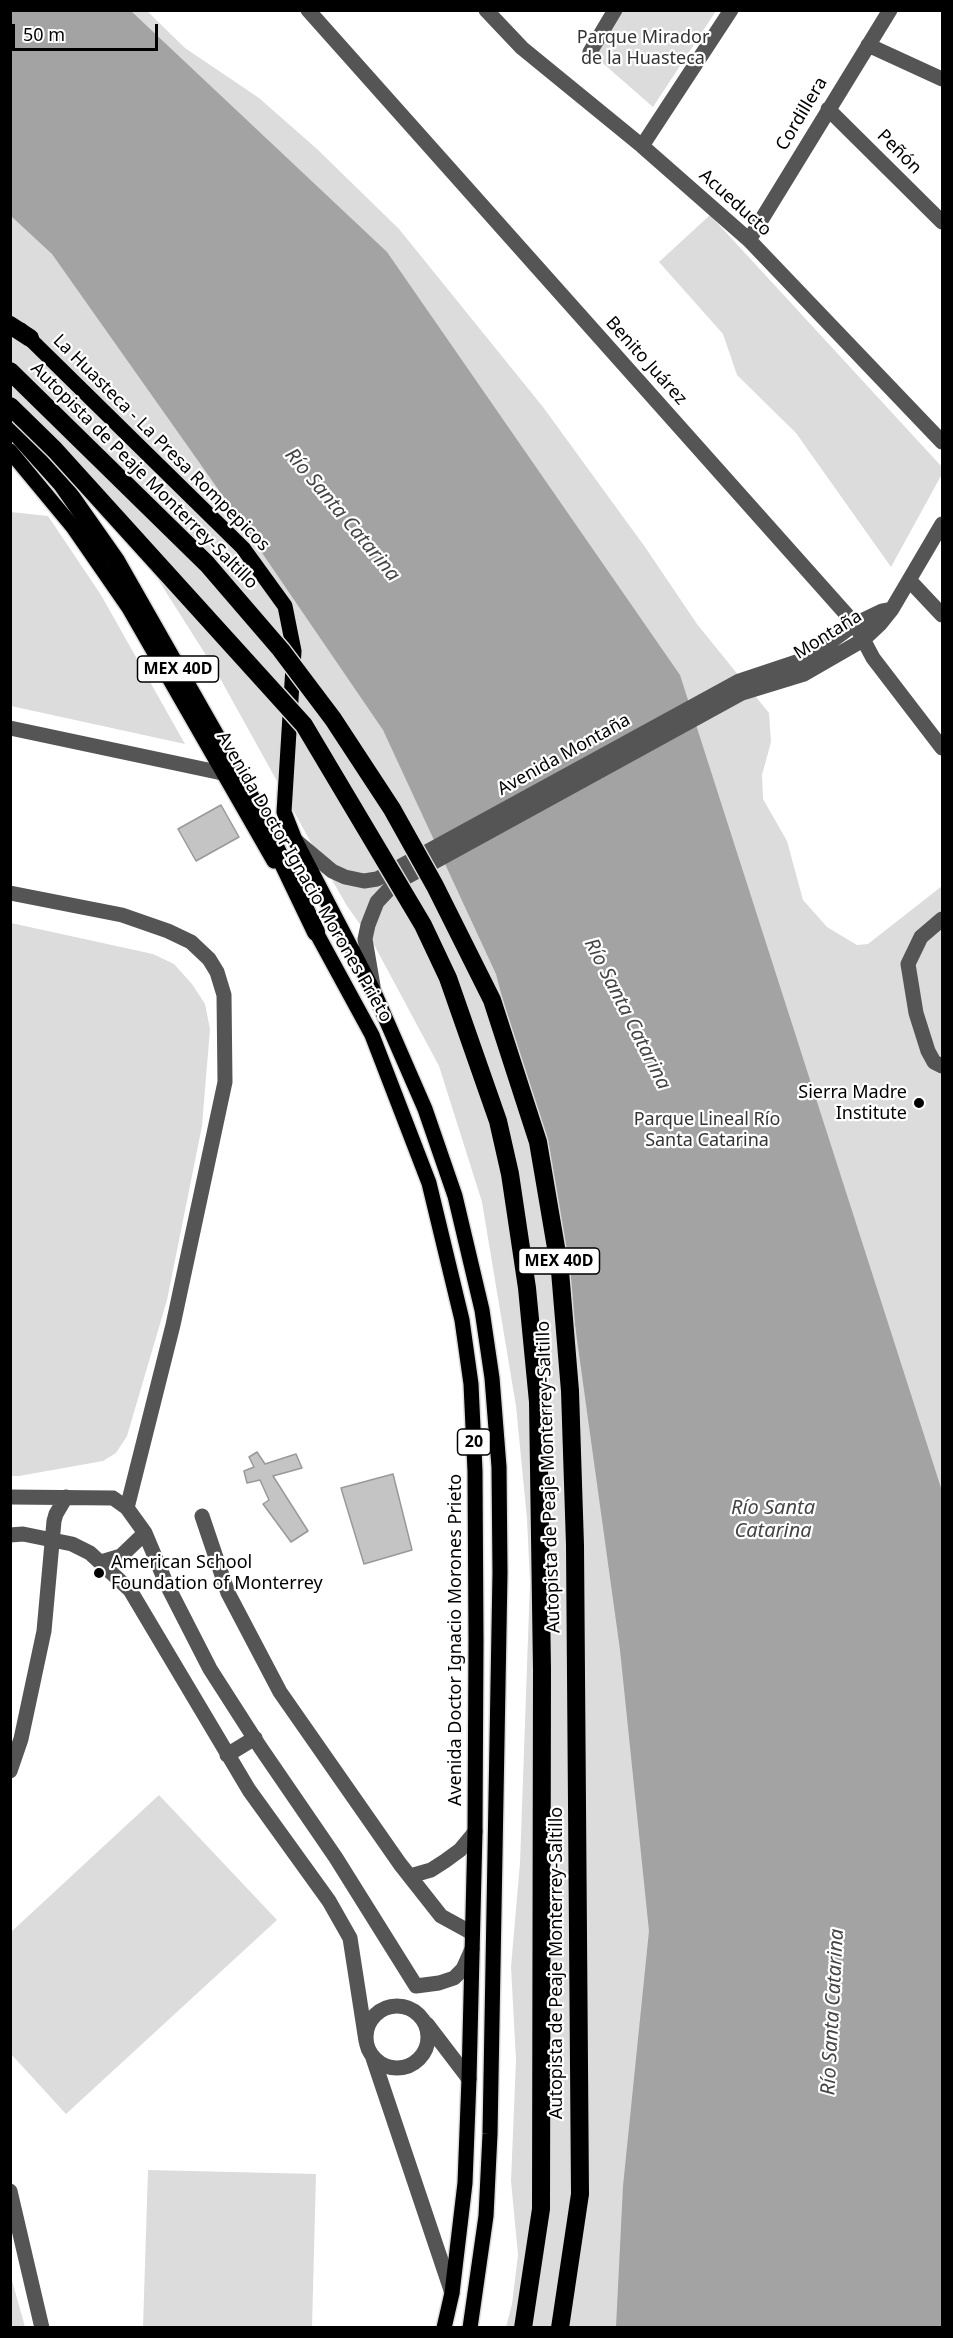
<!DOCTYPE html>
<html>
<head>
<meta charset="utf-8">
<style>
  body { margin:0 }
  #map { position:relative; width:953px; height:2338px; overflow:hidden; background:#fff; font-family:"Noto Sans",sans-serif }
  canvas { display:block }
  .frame { position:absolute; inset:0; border:12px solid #000; pointer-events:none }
  .scale { position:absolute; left:12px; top:24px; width:146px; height:27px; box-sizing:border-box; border:3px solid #000; border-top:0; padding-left:8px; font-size:18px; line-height:21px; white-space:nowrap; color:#000; -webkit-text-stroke:4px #fff; paint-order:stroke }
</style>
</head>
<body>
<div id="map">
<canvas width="953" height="2338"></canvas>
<div class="frame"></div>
<div class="scale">50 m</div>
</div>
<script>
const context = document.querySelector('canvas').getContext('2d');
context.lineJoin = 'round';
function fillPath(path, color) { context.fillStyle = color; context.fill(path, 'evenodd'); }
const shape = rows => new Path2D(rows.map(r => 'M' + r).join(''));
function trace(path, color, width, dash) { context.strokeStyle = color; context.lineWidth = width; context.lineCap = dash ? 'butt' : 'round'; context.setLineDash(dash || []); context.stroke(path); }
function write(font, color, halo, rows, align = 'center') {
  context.font = font + ' "Noto Sans",sans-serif'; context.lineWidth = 4.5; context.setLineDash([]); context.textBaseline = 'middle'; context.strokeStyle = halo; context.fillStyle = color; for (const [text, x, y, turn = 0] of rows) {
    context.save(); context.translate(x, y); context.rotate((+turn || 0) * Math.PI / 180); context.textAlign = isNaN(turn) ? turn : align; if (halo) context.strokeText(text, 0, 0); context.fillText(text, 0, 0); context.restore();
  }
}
fillPath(shape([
  [10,11,147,11,185,48,259,98,317,149,399,229,543,407,645,547,697,624,769,713,771,742,762,775,763,799,787,841,803,900,827,927,857,945,868,944,942,886,942,2327,506,2327,512,2304,518,2255,511,2181,516,2060,511,1967,520,1863,530,1582,527,1519,516,1406,482,1202,439,1066,372,941,347,906,324,866,216,671,133,540,62,453,11,396],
  [615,11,716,11,653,107,590,52],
  [710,215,942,467,942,474,891,567,796,433,737,375,723,334,659,262],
  [11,512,48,516,101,595,185,744,11,706],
  [11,923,153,954,174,964,192,984,205,1004,210,1029,202,1126,167,1300,127,1436,116,1453,103,1461,19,1476,10,1476],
  [159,1795,277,1920,66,2114,11,2054,11,1932],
  [148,2170,316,2174,312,2327,143,2327],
  [11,2277,25,2327,11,2327]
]), '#dcdcdc');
fillPath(shape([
  [10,11,131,11,387,252,680,675,942,1491,942,2327,616,2327,623,2186,649,1931,620,1650,560,1217,496,974,383,730,230,506,52,254,11,216]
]), '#a3a3a3');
const building = shape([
  [221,805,239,837,196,861,178,829,221,805],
  [257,1452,265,1464,296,1454,302,1468,273,1476,308,1531,291,1542,263,1504,269,1500,260,1480,247,1483,244,1471,254,1467,249,1457,257,1452],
  [393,1474,412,1550,364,1564,341,1488,393,1474]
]);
fillPath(building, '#c4c4c4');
trace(building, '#999', 1.5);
const major = shape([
  [21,330,243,548,285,606,294,651,284,812,295,840,374,992,425,1109,455,1196,482,1310,492,1378,499,1467,500,1573,490,2134,486,2216,470,2328],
  [10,451,73,527,129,608,274,861],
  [311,923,372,1035,429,1183,462,1320,471,1384,475,1471,476,1641,475,1832,469,2079,465,2183,452,2293,444,2328]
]);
const highway = shape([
  [10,325,30,338],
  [10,426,62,484,116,561,256,807,316,932]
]);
trace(major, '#dbdbdb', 18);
trace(highway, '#dbdbdb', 21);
trace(shape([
  [308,10,855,624,873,658,942,748],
  [486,10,522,48,642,146,749,240,942,442],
  [868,45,942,79],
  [590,52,615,10],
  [828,109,942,222],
  [642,146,731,10],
  [749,240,890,10],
  [910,581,942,615],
  [10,728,222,773],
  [295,840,332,871,345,877,364,881,377,879,739,681,799,661,818,651,855,624,882,611,892,609],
  [10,893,122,915,168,931,191,942,209,959,217,972,224,995,225,1082,173,1325,127,1508],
  [942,919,921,937,908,964,916,1013,928,1051,934,1062,942,1066],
  [373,986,365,939,368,925,377,902,394,884,742,693,804,674,863,640,880,624,892,609,942,524],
  [10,1497,113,1498,127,1508,145,1533,166,1583,210,1669,260,1747,336,1858,416,1986,439,1983,454,1978,463,1969,472,1949],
  [202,1516,228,1593,280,1692,400,1864,441,1916,472,1933],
  [10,1535,23,1534,72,1544,90,1553,130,1590,249,1790,329,1901,350,1938,366,2041],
  [101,1562,121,1556,145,1533],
  [227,1755,255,1738],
  [10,1771,21,1739,44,1631,54,1521,56,1514,66,1497],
  [410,1876,431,1870,445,1861,460,1850,475,1832],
  '366 2037a31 31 0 1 1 62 0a31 31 0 1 1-62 0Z',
  [427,2024,469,2079],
  [373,2058,452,2293],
  [10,2191,42,2328]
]), '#555', 15);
trace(major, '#000', 15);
trace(highway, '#000', 18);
const highwayBridge = shape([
  [10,371,207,564,281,650,333,719,392,809,435,886,492,1000,538,1142,560,1271,570,1391,575,1545,580,2194,560,2328],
  [10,406,55,450,304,725,423,925,448,978,498,1121,510,1174,527,1288,538,1402,542,1670,541,2209,523,2328]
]);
trace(highwayBridge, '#dbdbdb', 21, []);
trace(highwayBridge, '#000', 18);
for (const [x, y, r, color] of [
  [919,1103,6,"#000"],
  [99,1573,6,"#000"]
]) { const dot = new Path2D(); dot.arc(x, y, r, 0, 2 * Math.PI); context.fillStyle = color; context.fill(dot); trace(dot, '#fff', 2); }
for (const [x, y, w] of [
  [178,669,81],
  [559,1261,81],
  [474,1442,33]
]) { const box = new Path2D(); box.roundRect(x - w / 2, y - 13, w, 26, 4.5); context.fillStyle = '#fff'; context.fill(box); trace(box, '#000', 1.5); }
write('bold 16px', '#000', null, [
  ["MEX 40D",178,669],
  ["MEX 40D",559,1261],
  ["20",474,1442]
]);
write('18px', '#333', '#fff', [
  ["Parque Mirador",643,38],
  ["de la Huasteca",643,59],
  ["Parque Lineal Río",707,1120],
  ["Santa Catarina",707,1141]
]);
write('18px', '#000', '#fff', [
  ["Cordillera",802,114,-59],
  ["Peñón",899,152,45],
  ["Acueducto",735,203,42],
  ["Benito Juárez",646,361,48],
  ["La Huasteca - La Presa Rompepicos",161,443,45],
  ["Autopista de Peaje Monterrey-Saltillo",144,476,45],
  ["Montaña",828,635,-32],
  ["Avenida Montaña",564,755,-29],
  ["Avenida Doctor Ignacio Morones Prieto",304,877,60],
  ["Autopista de Peaje Monterrey-Saltillo",549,1477,-92],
  ["Avenida Doctor Ignacio Morones Prieto",456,1640,-90],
  ["Autopista de Peaje Monterrey-Saltillo",557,1963,-90]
]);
write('18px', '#000', '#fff', [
  ["Sierra Madre",907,1093],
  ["Institute",907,1114],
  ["American School",111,1563,"left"],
  ["Foundation of Monterrey",111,1584,"left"]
], 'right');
write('italic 20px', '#444', '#fff', [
  ["Río Santa Catarina",342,515,50],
  ["Río Santa Catarina",627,1014,63],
  ["Río Santa",773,1508],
  ["Catarina",773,1531],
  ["Río Santa Catarina",833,2012,-87]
]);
</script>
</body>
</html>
